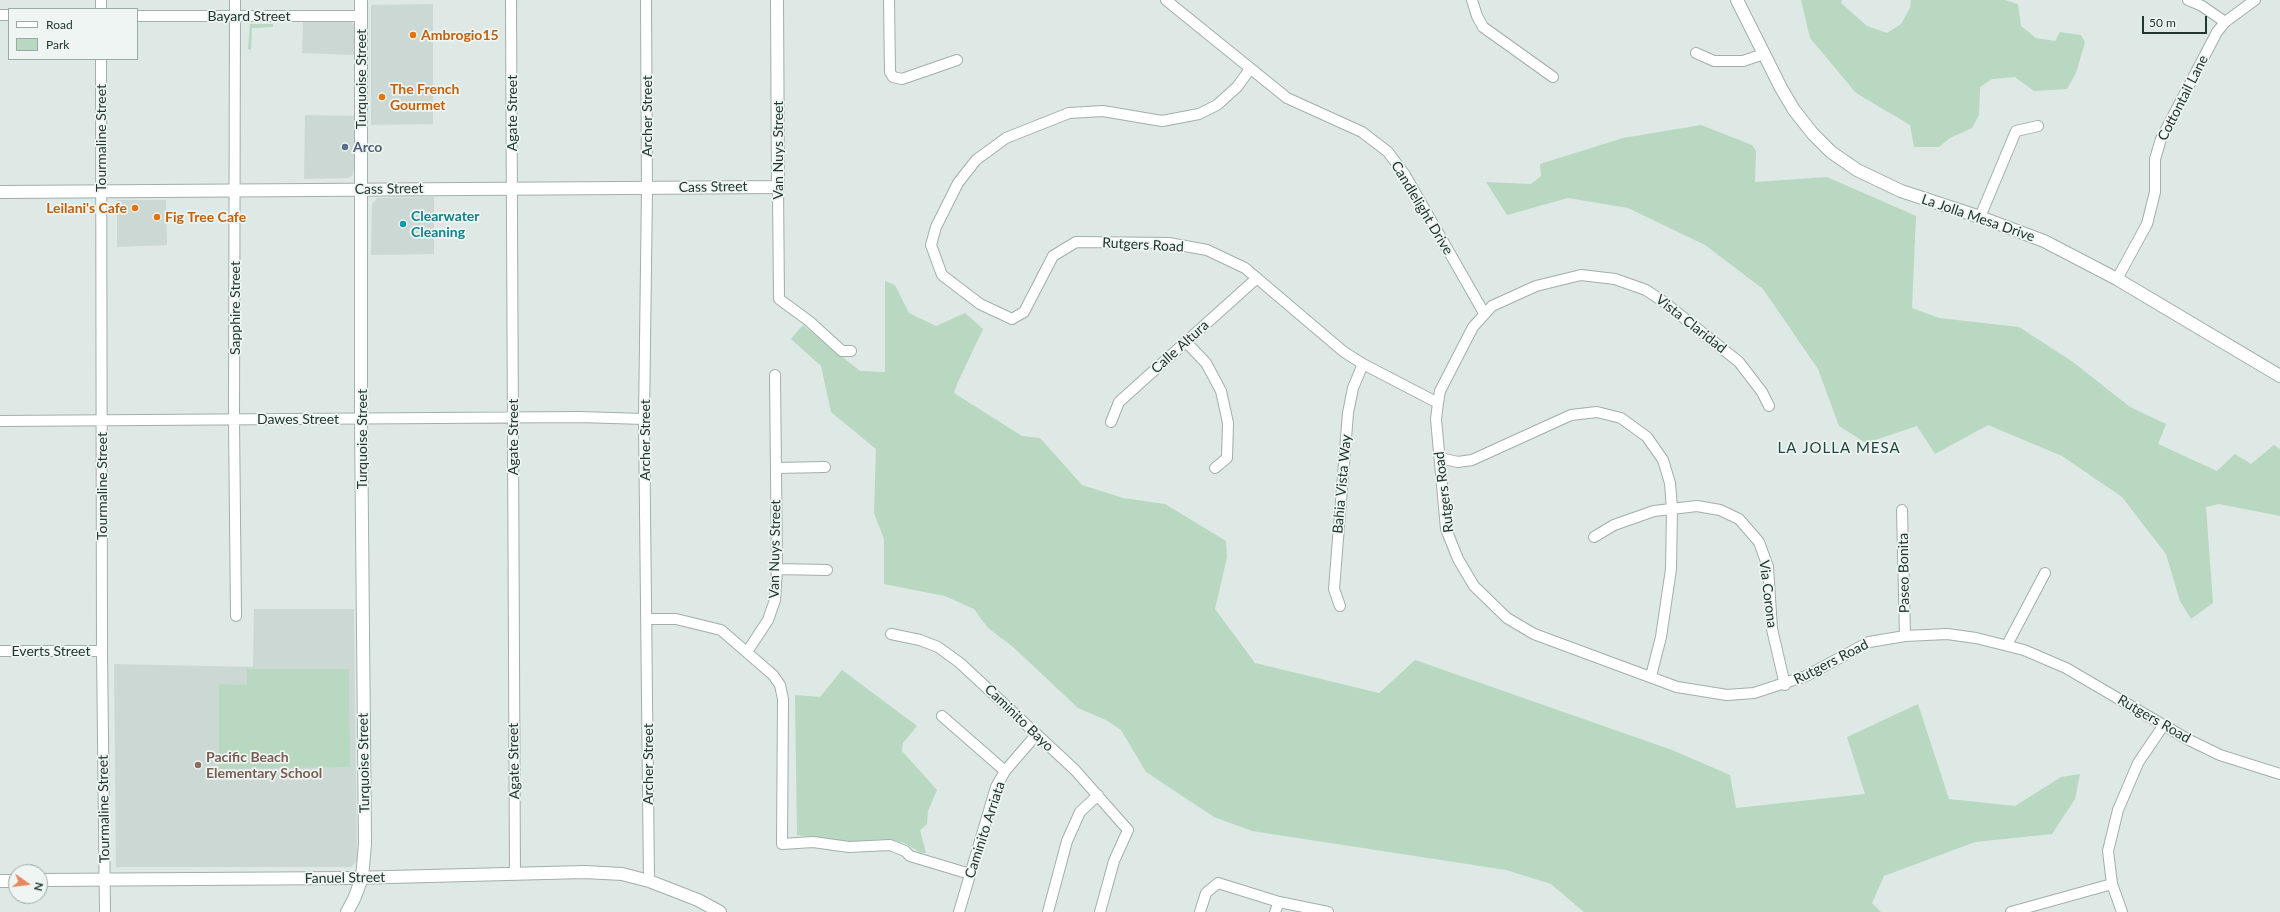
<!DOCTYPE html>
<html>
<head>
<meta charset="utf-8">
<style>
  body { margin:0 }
  #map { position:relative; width:2280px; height:912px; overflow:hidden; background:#dee8e4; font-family:Lato,sans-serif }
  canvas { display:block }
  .legend { position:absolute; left:8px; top:8px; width:130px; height:52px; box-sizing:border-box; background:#eef5f2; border:1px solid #9ca9a5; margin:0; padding:5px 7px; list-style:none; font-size:12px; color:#213631 }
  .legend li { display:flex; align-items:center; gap:8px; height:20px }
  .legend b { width:20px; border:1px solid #9ca9a5 }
  .north { position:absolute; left:8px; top:864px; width:40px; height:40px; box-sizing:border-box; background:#eef5f2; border:1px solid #9ca9a5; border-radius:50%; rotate:104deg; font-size:11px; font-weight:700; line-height:16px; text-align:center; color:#213631 }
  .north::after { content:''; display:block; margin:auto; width:14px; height:18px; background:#e5875f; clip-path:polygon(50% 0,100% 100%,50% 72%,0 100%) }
  .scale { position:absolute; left:2142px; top:16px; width:65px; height:18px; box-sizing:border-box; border:2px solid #213631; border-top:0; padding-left:5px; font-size:12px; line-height:14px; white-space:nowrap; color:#213631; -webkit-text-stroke:3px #eef5f2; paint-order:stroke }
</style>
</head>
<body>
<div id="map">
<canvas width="2280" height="912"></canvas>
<ul class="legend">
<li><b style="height:5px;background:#fff"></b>Road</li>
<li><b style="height:11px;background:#b8d8c2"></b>Park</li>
</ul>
<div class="north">N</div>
<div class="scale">50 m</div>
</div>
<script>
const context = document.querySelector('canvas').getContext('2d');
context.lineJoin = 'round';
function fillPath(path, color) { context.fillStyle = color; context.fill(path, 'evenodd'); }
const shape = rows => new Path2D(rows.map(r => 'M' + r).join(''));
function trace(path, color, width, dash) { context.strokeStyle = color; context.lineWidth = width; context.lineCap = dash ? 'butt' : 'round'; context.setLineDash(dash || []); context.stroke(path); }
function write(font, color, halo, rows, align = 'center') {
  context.font = font + ' Lato,sans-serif'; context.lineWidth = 3.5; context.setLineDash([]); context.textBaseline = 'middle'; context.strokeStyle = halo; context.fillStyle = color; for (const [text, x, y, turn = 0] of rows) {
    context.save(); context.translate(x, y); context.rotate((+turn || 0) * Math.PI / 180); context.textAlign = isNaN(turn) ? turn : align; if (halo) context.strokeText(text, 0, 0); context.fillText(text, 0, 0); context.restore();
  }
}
fillPath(shape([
  [433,4,433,124,371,125,371,5],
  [303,21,351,21,355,27,354,55,302,53],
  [305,115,355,116,355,166,352,176,348,178,304,179],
  [434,197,434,254,371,255,372,204,377,198],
  [117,200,166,200,167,245,117,247],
  [254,609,354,609,357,861,351,867,116,867,114,664,253,667]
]), '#ccd8d3');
fillPath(shape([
  [1801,0,1842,0,1841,3,1867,26,1887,33,1901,24,1910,8,1911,0,2005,0,2018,4,2021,26,2036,38,2055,41,2060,32,2081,35,2085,42,2076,73,2067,89,2034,91,2015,77,1992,79,1980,87,1979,115,1972,128,1950,138,1939,147,1914,147,1910,125,1856,93,1810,38],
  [250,24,273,24,273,27,252,28,251,50,248,49],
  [1701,125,1752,145,1756,151,1755,182,1827,177,1916,216,1912,308,1939,318,2019,327,2073,362,2130,407,2166,424,2158,444,2217,471,2235,454,2251,464,2274,445,2280,449,2280,516,2219,504,2206,507,2213,603,2191,619,2180,601,2166,554,2122,497,2062,456,1988,425,1935,454,1917,426,1866,443,1839,426,1818,369,1763,289,1705,245,1628,208,1568,198,1507,215,1486,182,1531,184,1541,176,1540,164,1623,138],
  [885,281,895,285,909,313,936,326,965,313,983,329,957,384,954,393,1022,436,1040,438,1082,485,1123,498,1165,504,1226,541,1227,557,1215,609,1255,663,1379,693,1415,660,1672,750,1730,775,1736,808,1865,794,1847,737,1918,704,1949,799,2015,806,2061,777,2080,774,2075,799,2052,834,1975,842,1884,876,1872,903,1881,912,1584,912,1551,884,1506,870,1252,831,1214,817,1146,772,1121,730,1106,720,1078,708,1012,646,988,628,974,609,945,596,884,584,884,539,874,513,876,449,831,412,821,366,791,339,803,325,860,371,885,372],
  [247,669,349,669,350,767,219,769,219,684,247,685],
  [842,670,917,726,903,743,902,751,937,790,928,811,927,824,920,830,926,853,921,853,904,843,887,839,848,842,797,835,795,695,820,697]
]), '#b8d8c2');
const minor = shape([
  [101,0,101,9],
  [235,0,234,420,236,616],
  [511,0,515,873],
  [646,0,647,189,644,419,649,881],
  [889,0,890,72,893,77,902,79,957,60],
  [1166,0,1287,98,1362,132,1388,152,1405,175,1484,313],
  [1472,0,1477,16,1483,27,1553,77],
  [2188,0,2202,6,2225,22],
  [0,15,9,15],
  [137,16,362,16],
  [1696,53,1714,61,1743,61,1764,54],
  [101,59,102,651,105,912],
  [1250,69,1237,87,1217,105,1199,114,1162,121,1103,111,1069,113,1006,138,976,160,958,183,936,227,931,245,942,275,980,304,1012,319,1024,312,1053,256,1076,242,1169,243,1207,250,1245,268,1344,352,1363,364,1438,403],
  [778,187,779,299,809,321,842,351,851,351],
  [1980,217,2016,131,2038,126],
  [2117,279,2147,224,2155,192,2155,159,2161,139,2217,32,2225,22,2255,0],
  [1186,342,1206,363,1221,391,1228,423,1227,458,1215,468],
  [1769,406,1762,392,1739,362,1664,302,1646,290,1615,279,1581,275,1536,286,1492,306,1473,327,1440,391,1438,403,1436,419,1446,529,1458,559,1474,586,1507,618,1534,634,1677,687,1727,695,1754,693,1806,676,1869,642,1905,636,1947,634,1976,638,2024,650,2066,668,2189,740,2220,755,2280,774],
  [0,421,580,417,644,419],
  [1111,422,1119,402,1257,278],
  [1440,458,1458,462,1472,460,1571,415,1597,412,1621,418,1647,437,1663,460,1670,483,1672,509,1671,569,1661,637,1651,676],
  [776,468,825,467],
  [1902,510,1905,636],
  [1594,537,1614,525,1654,511,1697,506,1720,510,1739,519,1759,542,1768,567,1772,629,1785,685],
  [777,569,827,570],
  [1340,606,1334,589,1348,413,1353,388,1363,364],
  [646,619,676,619,721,630,773,675,780,685,783,699,782,844,813,842,849,847,890,845,905,851,910,856,970,874],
  [891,634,920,640,938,647,960,663,1075,770,1128,830,1114,861,1100,912],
  [2007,645,2045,573],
  [0,651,102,651],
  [747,652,768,620,775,600,777,569,775,375],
  [942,716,1005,771],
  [959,912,996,787,1005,771,1036,735],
  [1048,912,1067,841,1080,812,1098,795],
  [1200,912,1206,893,1218,883,1279,902,1328,912],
  [1275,912,1279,902],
  [2011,912,2112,884],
  [2122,912,2112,884,2108,851,2118,810,2138,763,2163,726]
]);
const tertiary = shape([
  [1737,0,1781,88,1794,110,1813,134,1831,152,1857,170,1901,191,1980,217,2044,241,2117,279,2280,376],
  [0,192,778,187,777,0],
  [40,880,351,878,585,872,622,874,649,881,698,900,720,912],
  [0,881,16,881]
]);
const secondary = shape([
  [347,912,354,899,362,878,365,844,361,419,361,0]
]);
trace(minor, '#a2afab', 12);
trace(tertiary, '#a2afab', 14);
trace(secondary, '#9eb3ac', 14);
trace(minor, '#fff', 10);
trace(tertiary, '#fff', 12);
trace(secondary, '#fff', 12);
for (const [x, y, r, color] of [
  [413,35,4,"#e8710a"],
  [382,97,4,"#e8710a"],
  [345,147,4,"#5c6f8a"],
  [135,208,4,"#e8710a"],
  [157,217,4,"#e8710a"],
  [403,224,4,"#0f9aa8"],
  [198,765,4,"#8d6e63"]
]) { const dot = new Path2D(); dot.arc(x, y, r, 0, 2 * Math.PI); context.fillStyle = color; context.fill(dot); trace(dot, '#eef5f2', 1.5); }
write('14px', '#213631', '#eef5f2', [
  ["Bayard Street",249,16],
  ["Turquoise Street",361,79,-90],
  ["Cottontail Lane",2183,98,-63],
  ["Agate Street",512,113,-90],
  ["Archer Street",647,116,-90],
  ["Tourmaline Street",101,138,-90],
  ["Van Nuys Street",778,150,-90],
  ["Cass Street",713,187,-1],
  ["Cass Street",389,189,-1],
  ["Candlelight Drive",1422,208,59],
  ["La Jolla Mesa Drive",1978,218,19],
  ["Rutgers Road",1143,245,3],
  ["Sapphire Street",235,308,-90],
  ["Vista Claridad",1691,324,38],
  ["Calle Altura",1180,347,-42],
  ["Dawes Street",298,419],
  ["Agate Street",513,437,-90],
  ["Turquoise Street",362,439,-90],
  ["Archer Street",645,440,-90],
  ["Bahia Vista Way",1342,484,-85],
  ["Tourmaline Street",102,486,-90],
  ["Rutgers Road",1444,492,-97],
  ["Van Nuys Street",775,549,-89],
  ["Paseo Bonita",1904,573,-91],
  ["Via Corona",1768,594,83],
  ["Everts Street",51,651],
  ["Rutgers Road",1831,662,-27],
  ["Caminito Bayo",1019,718,44],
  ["Rutgers Road",2154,719,30],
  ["Agate Street",514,761,-91],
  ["Turquoise Street",364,763,-91],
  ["Archer Street",648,764,-90],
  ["Tourmaline Street",104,809,-91],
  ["Caminito Arriata",985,830,-72],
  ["Fanuel Street",345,878,-1]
]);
write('bold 14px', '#c56008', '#eef5f2', [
  ["Ambrogio15",421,35],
  ["The French",390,89],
  ["Gourmet",390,105],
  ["Leilani's Cafe",127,208,"right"],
  ["Fig Tree Cafe",165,217]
], 'left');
write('bold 14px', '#4e5e75', '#eef5f2', [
  ["Arco",353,147]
], 'left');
write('bold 14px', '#0d838f', '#eef5f2', [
  ["Clearwater",411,216],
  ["Cleaning",411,232]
], 'left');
write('bold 14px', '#785e54', '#eef5f2', [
  ["Pacific Beach",206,757],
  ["Elementary School",206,773]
], 'left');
context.letterSpacing = '1px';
write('15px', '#1f463e', '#eef5f2', [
  ["LA JOLLA MESA",1839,448]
]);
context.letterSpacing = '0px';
</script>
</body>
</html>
